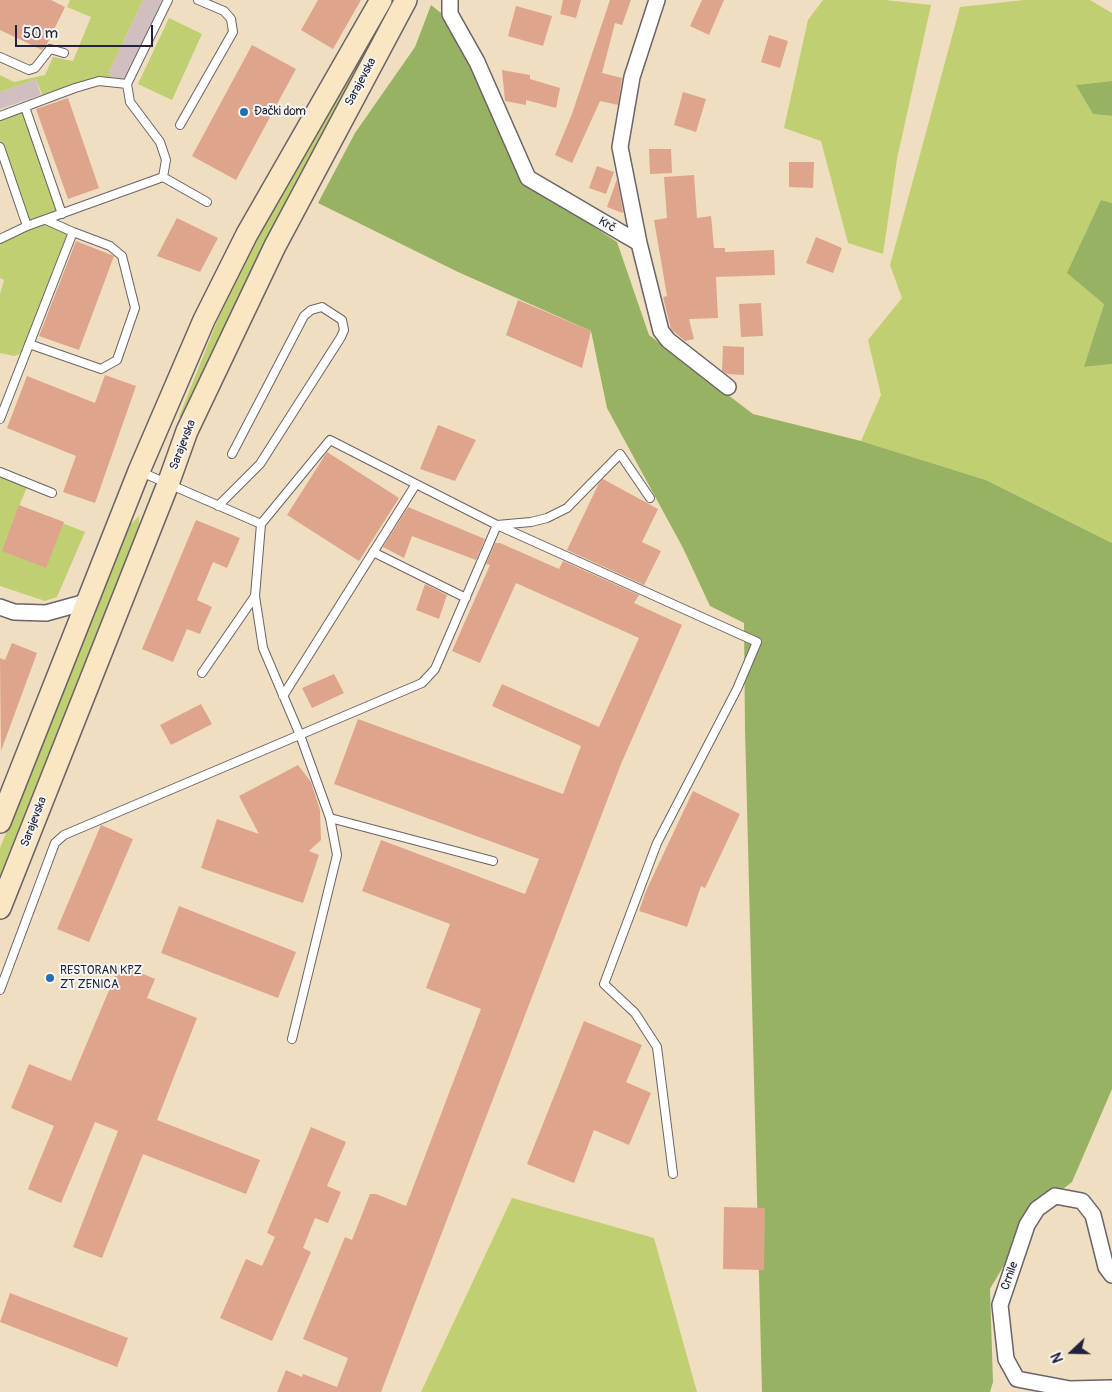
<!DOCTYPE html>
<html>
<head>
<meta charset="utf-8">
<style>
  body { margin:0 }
  #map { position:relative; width:1112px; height:1392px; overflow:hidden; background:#f0dec0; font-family:Pangolin,sans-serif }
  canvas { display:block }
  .north { position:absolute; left:1047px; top:1327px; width:50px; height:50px; -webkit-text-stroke:4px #f6f6f2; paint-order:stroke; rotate:249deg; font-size:14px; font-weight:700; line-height:20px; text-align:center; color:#22223b }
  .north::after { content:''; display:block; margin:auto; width:18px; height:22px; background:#22223b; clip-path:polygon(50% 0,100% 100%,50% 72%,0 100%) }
  .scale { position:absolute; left:15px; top:25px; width:138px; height:22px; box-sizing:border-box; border:2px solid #22223b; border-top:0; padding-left:6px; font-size:15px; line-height:18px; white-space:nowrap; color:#22223b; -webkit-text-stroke:4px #f6f6f2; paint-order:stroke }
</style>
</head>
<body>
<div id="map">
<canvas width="1112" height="1392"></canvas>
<div class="north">N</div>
<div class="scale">50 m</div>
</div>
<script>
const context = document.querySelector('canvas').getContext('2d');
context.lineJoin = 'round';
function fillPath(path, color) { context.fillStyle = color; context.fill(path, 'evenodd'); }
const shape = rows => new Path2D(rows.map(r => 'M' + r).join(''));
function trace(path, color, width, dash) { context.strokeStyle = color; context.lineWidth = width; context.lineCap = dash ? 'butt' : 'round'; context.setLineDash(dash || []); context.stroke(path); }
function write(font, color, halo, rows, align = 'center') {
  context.font = font + ' Pangolin,sans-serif'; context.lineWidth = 4; context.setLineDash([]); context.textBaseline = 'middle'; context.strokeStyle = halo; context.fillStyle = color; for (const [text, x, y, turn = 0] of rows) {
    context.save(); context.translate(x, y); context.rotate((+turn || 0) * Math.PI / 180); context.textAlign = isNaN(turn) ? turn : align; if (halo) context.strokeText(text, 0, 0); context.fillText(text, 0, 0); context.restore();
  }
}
fillPath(shape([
  [143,0,162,0,124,82,108,74],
  [36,79,41,95,0,109,0,92]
]), '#d1bfbf');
fillPath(shape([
  [70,0,143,0,108,74,124,82,99,81,44,99,36,79,0,92,0,75,14,82,45,75,53,57,73,61,91,17,67,7],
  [392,0,397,0,183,418,179,417,218,319,252,247],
  [823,0,885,0,931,5,897,159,883,254,848,243,821,141,784,128,808,20],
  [1024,0,1090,0,1112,13,1112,81,1077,85,1093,114,1112,116,1112,203,1101,200,1104,304,1085,367,1112,364,1112,543,986,480,861,441,881,395,868,340,902,298,890,265,960,7],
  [169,18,202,34,172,100,138,84],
  [25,107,62,214,47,220,73,232,29,344,20,354,14,356,0,353,0,294,4,280,0,278,0,239,27,226,0,147,0,116],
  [0,475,28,485,19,506,85,532,57,597,45,601,0,586],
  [139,516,139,529,0,883,0,848,129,526],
  [512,1198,654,1238,697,1392,421,1392]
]), '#c0cf71');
fillPath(shape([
  [431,5,441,13,468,53,525,182,617,242,649,335,753,414,861,441,986,480,1112,543,1112,1089,1072,1182,1037,1209,990,1289,993,1382,990,1392,762,1392,745,729,744,623,710,606,683,548,607,408,591,331,458,272,318,203,355,133,415,47],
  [1112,81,1112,116,1093,114,1076,85],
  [1101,200,1112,203,1112,364,1084,367,1104,304,1067,273]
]), '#98b263');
fillPath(shape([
  [0,0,51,0,65,7,47,44,42,50,0,30],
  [318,0,361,0,333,49,301,30],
  [563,0,581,0,576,18,560,14],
  [610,0,631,0,622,25,615,23,602,73,622,78,618,105,600,101,572,163,555,155,572,114],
  [702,0,724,0,709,35,690,26],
  [516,6,552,16,543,46,508,36],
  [769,35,788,41,780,68,761,62],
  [252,45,296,69,236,180,192,156],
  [502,70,530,75,530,79,560,88,556,108,526,100,526,105,505,101],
  [683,92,706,99,696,132,674,125],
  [68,98,99,188,68,199,36,109],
  [649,149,671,149,672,173,650,174],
  [789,162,814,162,813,188,789,187],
  [597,166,614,172,606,194,589,188],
  [694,175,697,218,711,216,714,248,725,248,725,252,774,250,775,275,716,277,718,318,689,319,694,339,685,341,671,329,663,297,667,296,654,220,667,218,664,177],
  [617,179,623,211,623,213,607,207],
  [177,218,218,238,200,272,157,256],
  [816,237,842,248,833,273,806,263],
  [76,241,114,256,79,350,39,336],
  [518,300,591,331,582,368,506,335],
  [761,303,763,336,741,337,739,304],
  [723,346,744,347,744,375,727,374,722,371],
  [105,375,136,386,95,503,63,492,76,456,7,428,27,376,95,403],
  [438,425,476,440,455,481,420,469],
  [327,452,399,498,359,561,287,515],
  [603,479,658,509,642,542,661,551,644,585,567,550,599,483],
  [19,505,64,522,46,568,2,551],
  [408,507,485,539,476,560,412,536,404,558,383,547],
  [196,520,240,538,227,568,213,562,197,600,212,607,200,634,187,629,173,662,142,649],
  [495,543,500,543,559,569,563,561,639,595,634,603,682,625,621,764,381,1392,277,1392,286,1370,302,1377,303,1374,337,1387,348,1358,303,1339,345,1237,352,1240,370,1194,376,1194,406,1206,481,1009,426,988,450,924,362,891,381,840,525,894,539,859,334,784,358,719,563,794,581,746,492,706,502,684,599,727,639,638,516,583,480,663,452,651,490,565,486,564],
  [425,584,447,595,439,619,416,610],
  [12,643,37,653,1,751,0,658,5,660],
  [334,674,344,693,312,708,302,688],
  [201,704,212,724,171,745,160,725],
  [298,765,311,782,320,810,321,840,309,851,319,855,303,903,201,868,217,819,259,834,239,796],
  [693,791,740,814,705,888,701,886,687,927,639,911,646,891],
  [101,825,133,839,89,942,57,929],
  [179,906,296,952,278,998,161,953],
  [120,964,155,979,147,998,197,1018,157,1120,260,1160,246,1194,143,1154,102,1258,73,1247,118,1131,95,1122,61,1203,28,1189,54,1126,11,1108,29,1064,71,1081],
  [584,1021,642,1045,626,1082,651,1093,629,1145,594,1130,574,1183,527,1164],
  [311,1127,346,1142,327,1186,341,1192,328,1223,315,1218,303,1248,311,1252,272,1341,220,1318,246,1259,262,1266,275,1237,267,1233],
  [724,1207,765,1208,764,1270,723,1269],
  [10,1293,128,1338,117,1367,0,1322]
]), '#dfa48c');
const lane = shape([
  [0,57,29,70,35,68,50,49,64,53],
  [25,107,62,214],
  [0,116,75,88,99,81,127,84],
  [180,125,233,32,231,19,224,11,198,0],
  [0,147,27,226],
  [163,177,166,160,160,142,130,102,127,84,168,0],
  [0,239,27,226,163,177,207,202],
  [29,344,101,369,117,360,135,308,122,256,110,246,73,232],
  [0,419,73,232,46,220],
  [0,472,52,493],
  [141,472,261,524],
  [416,484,497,525,757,642,737,689,657,843,604,984,635,1013,657,1047,673,1174],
  [218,506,260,464,341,337,344,330,342,320,322,307,311,310,304,316,232,454],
  [373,552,466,598],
  [202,673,255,596],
  [283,696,416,484,330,440,261,524,255,596,263,648,300,735,330,818,337,855,292,1039],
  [330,818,493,861],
  [0,990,55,843,64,835,422,683,435,669,497,525,531,522,547,518,567,508,620,454,650,498]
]);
const street = shape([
  [450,0,450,14,477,62,528,178,639,243,620,147,632,77,657,0],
  [639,243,661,331,668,340,728,387],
  [0,607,14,612,46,613,86,602],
  [1112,1275,1106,1267,1093,1215,1082,1201,1055,1196,1037,1209,1027,1225,1000,1305,1006,1359,1017,1379,1070,1389,1112,1388]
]);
const secondary = shape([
  [0,822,139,471,204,320,247,234,381,0],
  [0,908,168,484,187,431,275,246,406,0]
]);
trace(lane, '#6a646a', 10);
trace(street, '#6a646a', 18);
trace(secondary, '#6a646a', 24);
trace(lane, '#fff', 8);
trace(street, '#fff', 15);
trace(secondary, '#fbe6c4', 21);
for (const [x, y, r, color] of [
  [244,112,5,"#1f6fb2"],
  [50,978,5,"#1f6fb2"]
]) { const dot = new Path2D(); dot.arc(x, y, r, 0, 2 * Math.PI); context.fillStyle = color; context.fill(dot); trace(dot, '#f6f6f2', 2); }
write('12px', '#22223b', '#f6f6f2', [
  ["Sarajevska",361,82,-62],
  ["Krč",607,225,30],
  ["Sarajevska",183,445,-69],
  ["Sarajevska",34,822,-69],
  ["Crnile",1010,1276,-71]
]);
write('12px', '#22223b', '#f6f6f2', [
  ["Đački dom",254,112],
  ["RESTORAN KPZ",60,971],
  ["ZT ZENICA",60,985]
], 'left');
</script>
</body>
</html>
